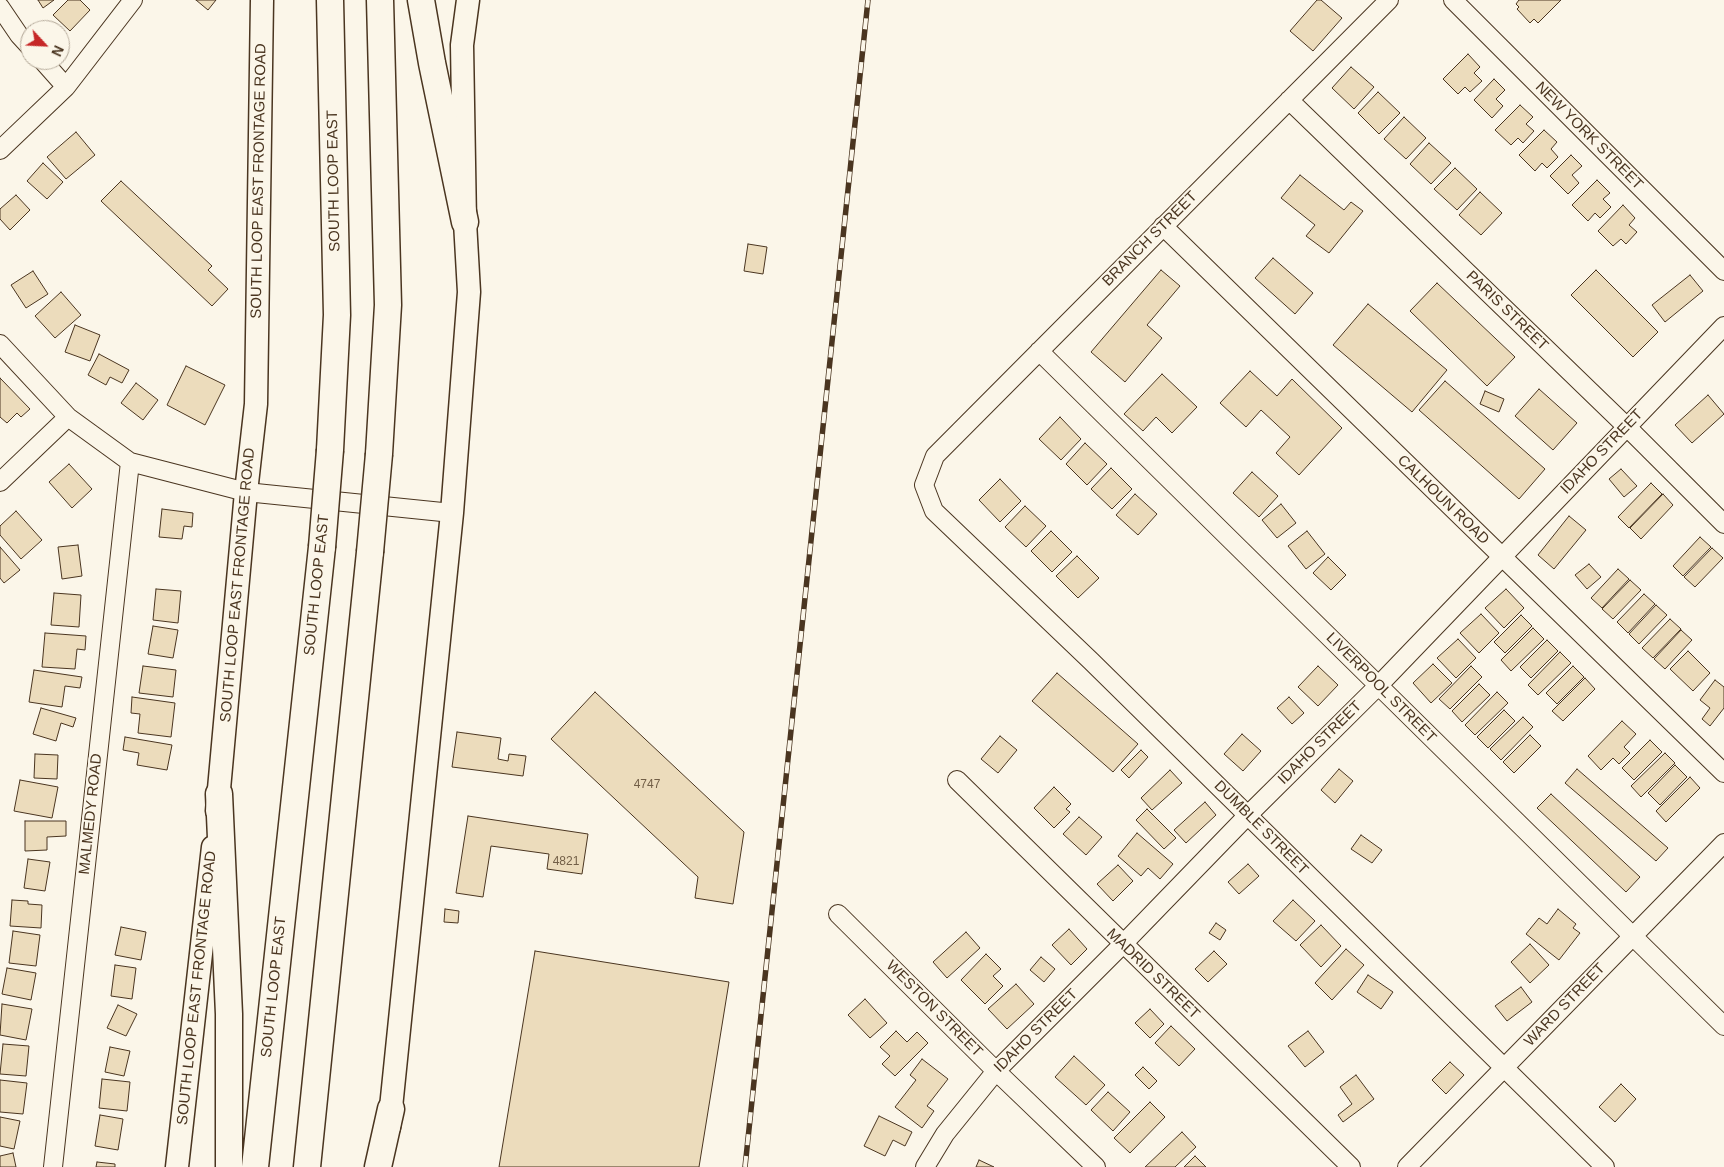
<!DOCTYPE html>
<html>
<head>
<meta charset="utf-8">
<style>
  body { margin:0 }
  #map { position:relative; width:1724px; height:1167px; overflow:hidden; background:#fbf6e9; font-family:Helvetica,sans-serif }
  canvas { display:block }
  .north { position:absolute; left:20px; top:20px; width:50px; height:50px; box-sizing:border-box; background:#fbf6e9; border:1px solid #b4a999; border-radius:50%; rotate:115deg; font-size:14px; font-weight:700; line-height:20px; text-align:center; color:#4a3520 }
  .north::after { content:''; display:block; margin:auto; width:18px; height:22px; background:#c62828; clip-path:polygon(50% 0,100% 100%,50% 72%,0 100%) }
</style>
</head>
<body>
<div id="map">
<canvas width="1724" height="1167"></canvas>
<div class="north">N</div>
</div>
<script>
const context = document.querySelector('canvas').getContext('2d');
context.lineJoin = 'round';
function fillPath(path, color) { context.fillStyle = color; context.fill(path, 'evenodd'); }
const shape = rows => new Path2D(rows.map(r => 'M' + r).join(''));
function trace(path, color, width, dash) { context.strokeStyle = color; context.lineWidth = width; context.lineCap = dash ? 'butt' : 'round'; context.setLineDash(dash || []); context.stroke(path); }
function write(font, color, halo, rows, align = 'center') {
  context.font = font + ' Helvetica,sans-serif'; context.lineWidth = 4; context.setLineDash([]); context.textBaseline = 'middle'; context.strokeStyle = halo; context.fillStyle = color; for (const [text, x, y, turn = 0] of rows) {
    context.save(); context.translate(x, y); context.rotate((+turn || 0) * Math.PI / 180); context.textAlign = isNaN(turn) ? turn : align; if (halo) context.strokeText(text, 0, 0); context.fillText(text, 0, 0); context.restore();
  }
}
const building = shape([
  [38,0,54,0,43,8,38,0],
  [68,0,80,0,90,10,70,31,53,15,68,0],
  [196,0,216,0,208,10,196,0],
  [1317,0,1321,0,1342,18,1313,51,1290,31,1317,0],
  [1519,0,1561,0,1538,23,1534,19,1530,23,1517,9,1519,7,1516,4,1519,0],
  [1468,54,1480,67,1474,73,1482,81,1470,92,1465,87,1458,94,1443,79,1468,54],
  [1351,67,1374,87,1354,109,1332,88,1351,67],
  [1494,79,1505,90,1496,99,1503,106,1492,118,1474,100,1494,79],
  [1378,92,1400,113,1379,134,1358,113,1378,92],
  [1520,105,1533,117,1526,124,1534,131,1523,143,1518,138,1511,145,1495,130,1520,105],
  [1404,117,1426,138,1406,159,1384,139,1404,117],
  [1544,130,1557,142,1551,149,1558,157,1547,168,1542,163,1535,171,1519,155,1544,130],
  [76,132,95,155,66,179,47,157,76,132],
  [1429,143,1451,163,1431,184,1410,164,1429,143],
  [1571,155,1582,166,1572,175,1579,183,1568,194,1550,176,1571,155],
  [43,163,63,182,47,199,27,181,43,163],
  [1455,168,1477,189,1457,210,1434,189,1455,168],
  [1300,175,1344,210,1351,202,1363,211,1329,253,1306,236,1315,225,1281,198,1300,175],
  [1597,180,1610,193,1603,199,1611,207,1600,218,1595,213,1588,221,1572,205,1597,180],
  [121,181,212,266,208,270,228,289,212,306,101,201,121,181],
  [1480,192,1502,213,1481,235,1459,215,1480,192],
  [16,195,30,210,10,230,0,219,0,209,16,195],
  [1623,205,1635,218,1629,225,1637,232,1626,244,1621,239,1613,246,1598,231,1623,205],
  [748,244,767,247,763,274,744,271,748,244],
  [1273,258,1313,293,1295,314,1255,278,1273,258],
  [1161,270,1180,286,1147,325,1162,338,1125,382,1091,352,1161,270],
  [1596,270,1658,332,1633,357,1571,295,1596,270],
  [33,271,48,294,26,308,11,285,33,271],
  [1690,275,1703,291,1665,322,1652,305,1690,275],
  [1437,283,1515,357,1487,386,1410,311,1437,283],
  [61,292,81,315,55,338,35,316,61,292],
  [1368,304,1447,370,1412,412,1333,345,1368,304],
  [75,325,100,335,90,361,65,352,75,325],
  [99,354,129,370,122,383,110,377,106,385,88,375,99,354],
  [186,366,225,385,205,425,167,405,186,366],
  [1250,371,1277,396,1292,379,1342,428,1299,475,1276,453,1290,437,1261,410,1246,427,1220,403,1250,371],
  [1162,374,1197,407,1172,433,1156,417,1143,431,1124,414,1162,374],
  [0,378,30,409,21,417,17,413,7,423,0,417,0,378],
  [1445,381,1545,469,1519,499,1419,410,1445,381],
  [136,383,158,400,143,420,121,403,136,383],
  [1539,389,1577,423,1553,450,1515,416,1539,389],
  [1485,391,1504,399,1499,412,1480,404,1485,391],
  [1708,395,1724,414,1692,443,1675,425,1708,395],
  [1060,417,1081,439,1061,460,1039,439,1060,417],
  [1085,443,1107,464,1087,485,1066,464,1085,443],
  [69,464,92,489,72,508,49,482,69,464],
  [1111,468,1132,489,1112,509,1091,489,1111,468],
  [1621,469,1637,486,1624,497,1609,479,1621,469],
  [1252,472,1278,496,1259,517,1233,493,1252,472],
  [1000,479,1021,501,1000,522,979,500,1000,479],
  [1651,483,1662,494,1629,528,1618,517,1651,483],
  [1135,494,1157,514,1138,535,1116,515,1135,494],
  [1663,494,1673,505,1641,539,1630,528,1663,494],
  [1281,504,1296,523,1277,538,1262,520,1281,504],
  [1025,506,1046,526,1026,547,1005,527,1025,506],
  [162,509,193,513,192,527,184,526,182,539,159,537,162,509],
  [16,511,42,540,21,559,0,535,0,526,16,511],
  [1569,516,1586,530,1554,569,1538,555,1569,516],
  [1051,531,1072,552,1052,572,1031,551,1051,531],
  [1307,531,1325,554,1306,569,1288,546,1307,531],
  [1700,537,1711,547,1683,576,1673,566,1700,537],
  [78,545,82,576,62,579,58,547,78,545],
  [0,547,20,570,4,583,0,578,0,547],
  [1712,548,1723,558,1695,587,1684,577,1712,548],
  [1077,556,1099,578,1078,598,1056,576,1077,556],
  [1328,557,1346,575,1331,590,1313,573,1328,557],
  [1589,564,1601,577,1587,589,1575,575,1589,564],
  [1618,569,1629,579,1602,608,1591,598,1618,569],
  [1630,580,1641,590,1613,619,1602,609,1630,580],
  [156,589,181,591,178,623,153,620,156,589],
  [1506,589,1524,608,1504,628,1485,608,1506,589],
  [54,593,81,595,79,627,51,625,54,593],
  [1644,594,1655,604,1628,633,1617,622,1644,594],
  [1656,605,1667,615,1639,644,1629,634,1656,605],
  [1481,614,1499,633,1479,653,1460,633,1481,614],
  [1521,615,1532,626,1505,653,1494,642,1521,615],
  [1670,619,1681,629,1653,658,1642,648,1670,619],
  [153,626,178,630,173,658,148,654,153,626],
  [1533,628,1544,639,1511,671,1501,660,1533,628],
  [1681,630,1692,640,1665,669,1654,659,1681,630],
  [45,633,86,636,85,650,77,649,75,669,42,667,45,633],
  [1458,639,1476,658,1456,678,1437,658,1458,639],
  [1547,640,1558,651,1531,678,1520,667,1547,640],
  [1688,651,1710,673,1693,691,1670,669,1688,651],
  [1560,652,1571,663,1538,695,1528,685,1560,652],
  [1433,664,1452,683,1431,703,1413,683,1433,664],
  [143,666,176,670,173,697,139,693,143,666],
  [1318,666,1338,685,1318,706,1298,687,1318,666],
  [1471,666,1482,677,1450,709,1439,699,1471,666],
  [1573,666,1584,677,1557,704,1546,693,1573,666],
  [34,670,82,677,80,688,65,686,62,707,29,702,34,670],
  [1057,673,1138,744,1113,772,1032,701,1057,673],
  [1585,678,1595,689,1563,721,1552,711,1585,678],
  [1715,680,1724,687,1724,708,1710,726,1702,719,1710,708,1700,700,1715,680],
  [1479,684,1490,695,1462,722,1452,711,1479,684],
  [595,692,744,832,733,904,695,898,698,877,551,739,595,692],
  [1497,692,1508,703,1475,735,1465,725,1497,692],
  [132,697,175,703,171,737,138,733,140,714,131,713,132,697],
  [1289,697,1304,713,1292,724,1277,708,1289,697],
  [41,708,76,718,73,727,61,723,56,741,33,734,41,708],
  [1504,710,1515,721,1488,748,1477,737,1504,710],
  [1523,717,1533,727,1501,760,1490,749,1523,717],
  [1622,721,1636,734,1624,747,1630,753,1619,764,1613,758,1601,770,1588,756,1622,721],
  [457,732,501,738,498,759,508,761,509,754,526,756,523,776,452,767,457,732],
  [1242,734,1261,751,1243,771,1224,754,1242,734],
  [1530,735,1541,746,1514,773,1503,762,1530,735],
  [1000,736,1017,750,998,773,981,759,1000,736],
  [125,737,172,745,167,770,137,765,139,753,123,750,125,737],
  [1650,740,1662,752,1634,780,1622,768,1650,740],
  [1141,750,1148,757,1129,778,1121,770,1141,750],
  [1665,753,1675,763,1641,797,1631,786,1665,753],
  [35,754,58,755,57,779,34,778,35,754],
  [1675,765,1687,777,1660,805,1648,793,1675,765],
  [1339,769,1353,781,1335,803,1321,790,1339,769],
  [1577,769,1668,848,1656,861,1565,783,1577,769],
  [1170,770,1182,783,1152,810,1141,798,1170,770],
  [1690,777,1700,788,1666,822,1656,811,1690,777],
  [20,780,58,787,52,818,14,811,20,780],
  [1054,787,1071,804,1066,809,1070,812,1054,828,1034,808,1054,787],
  [1551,794,1640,877,1626,892,1537,808,1551,794],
  [1205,802,1216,815,1186,843,1174,830,1205,802],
  [1147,809,1176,838,1164,849,1136,820,1147,809],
  [468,816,588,834,582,874,547,869,549,854,491,846,483,897,456,893,468,816],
  [1079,817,1102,837,1086,855,1063,834,1079,817],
  [25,821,66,821,66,836,47,837,47,850,25,851,25,821],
  [1137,833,1173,864,1160,879,1148,868,1141,876,1118,856,1137,833],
  [1361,835,1382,850,1372,863,1351,849,1361,835],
  [28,859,50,862,45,891,24,888,28,859],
  [1248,864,1259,876,1239,894,1228,882,1248,864],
  [1118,865,1133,881,1113,901,1097,884,1118,865],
  [12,900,28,901,28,904,42,905,41,928,10,926,12,900],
  [1293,900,1315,921,1296,941,1273,921,1293,900],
  [445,909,459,911,458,923,444,922,445,909],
  [1558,909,1576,924,1573,928,1580,933,1559,960,1526,934,1539,918,1547,924,1558,909],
  [1216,923,1226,930,1220,940,1209,933,1216,923],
  [1321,925,1341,946,1321,967,1300,945,1321,925],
  [121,927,146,932,141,960,115,955,121,927],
  [1069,929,1087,949,1071,965,1052,945,1069,929],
  [13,931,40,935,36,966,9,963,13,931],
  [966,932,980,948,947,978,933,962,966,932],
  [1530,944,1549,965,1530,983,1511,962,1530,944],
  [1346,949,1364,965,1332,1000,1315,983,1346,949],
  [535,951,729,982,699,1167,499,1167,535,951],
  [1214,951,1227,964,1208,982,1195,969,1214,951],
  [986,954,1001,969,993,976,1003,986,985,1004,961,980,986,954],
  [1041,957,1055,969,1044,982,1030,970,1041,957],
  [115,965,136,968,132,999,111,996,115,965],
  [7,968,36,973,31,1000,2,994,7,968],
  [1368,975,1393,992,1381,1009,1357,992,1368,975],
  [1016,984,1034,1004,1007,1029,988,1009,1016,984],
  [1521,987,1532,1002,1507,1021,1495,1006,1521,987],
  [865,999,887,1023,870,1038,848,1015,865,999],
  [2,1004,32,1009,26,1040,0,1035,2,1004],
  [118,1005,137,1014,126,1036,107,1028,118,1005],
  [1150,1009,1164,1024,1150,1038,1135,1023,1150,1009],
  [1171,1026,1195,1049,1179,1066,1155,1043,1171,1026],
  [896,1031,907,1042,917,1032,928,1043,895,1076,882,1064,890,1056,880,1047,896,1031],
  [1308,1031,1324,1052,1305,1067,1288,1046,1308,1031],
  [3,1044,29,1046,26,1076,0,1074,3,1044],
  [110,1047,130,1051,124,1076,105,1072,110,1047],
  [1074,1056,1105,1085,1086,1105,1055,1077,1074,1056],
  [922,1059,948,1079,927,1106,934,1111,922,1128,895,1107,916,1080,910,1075,922,1059],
  [1450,1062,1464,1075,1446,1094,1432,1080,1450,1062],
  [1143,1067,1157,1081,1149,1089,1135,1075,1143,1067],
  [1356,1075,1374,1099,1343,1122,1338,1115,1352,1104,1340,1087,1356,1075],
  [102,1079,130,1082,127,1111,99,1108,102,1079],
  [0,1080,27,1083,23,1114,0,1112,0,1080],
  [1621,1084,1636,1099,1615,1122,1599,1107,1621,1084],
  [1108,1092,1130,1112,1113,1131,1091,1110,1108,1092],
  [1150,1102,1165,1117,1130,1153,1114,1138,1150,1102],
  [100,1115,123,1119,118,1150,95,1146,100,1115],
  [879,1116,912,1132,905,1146,893,1140,885,1156,864,1146,879,1116],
  [0,1117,20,1121,14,1149,0,1146,0,1117],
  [1182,1132,1196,1147,1175,1167,1145,1167,1182,1132],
  [13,1153,16,1167,0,1167,0,1156,13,1153],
  [1195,1156,1206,1167,1184,1167,1195,1156],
  [979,1160,994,1167,976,1167,979,1160],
  [97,1162,115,1164,115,1167,96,1167,97,1162]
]);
fillPath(building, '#ecdcbc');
trace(building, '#4a3520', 1);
const minor = shape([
  [1389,0,935,456,924,485,934,511,1091,661,1605,1167],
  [1453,0,1724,271],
  [0,7,19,35,30,47],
  [42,60,66,87],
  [1289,100,1627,427,1724,524],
  [0,150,66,87,133,0],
  [1163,226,1724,773],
  [0,344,68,417,130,462,246,492,452,513],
  [1039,351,1724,1026],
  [0,482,68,417],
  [957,780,1351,1167],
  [838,914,996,1071,1096,1167],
  [53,1167,130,462],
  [925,1167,945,1134,996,1071,1123,944,1248,815,1378,686,1724,326],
  [1407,1167,1724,843]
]);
const major = shape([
  [217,811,246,492,256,404,262,0],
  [389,1127,452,513,469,292,465,222,462,45,468,0],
  [177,1167,213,847]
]);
const highway = shape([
  [330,0,337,315,330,450],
  [421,0,432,63,465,222],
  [379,454,388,305,380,0],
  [219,794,229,1014,229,1167],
  [255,1167,322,547],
  [307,1167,370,552],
  [378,1167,391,1109]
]);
trace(minor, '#4a3520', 20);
trace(major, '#4a3520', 25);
trace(highway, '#4a3520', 29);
trace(minor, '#fbf6e9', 18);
trace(major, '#fbf6e9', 22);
trace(highway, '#fbf6e9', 26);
const rail = shape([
  [745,1167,868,0]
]);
trace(rail, '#4a3520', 5.5);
trace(rail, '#fbf6e9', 4, [11]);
const highwayBridge = shape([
  [322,547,330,450],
  [370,552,379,454]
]);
trace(highwayBridge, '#4a3520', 29, []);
trace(highwayBridge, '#fbf6e9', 26);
write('12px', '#725f47', null, [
  ["4747",647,785],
  ["4821",566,862]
]);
write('15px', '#4a3520', '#fbf6e9', [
  ["NEW YORK STREET",1589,136,45],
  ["SOUTH LOOP EAST FRONTAGE ROAD",259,181,-89],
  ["SOUTH LOOP EAST",334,181,-91],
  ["BRANCH STREET",1150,239,-45],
  ["PARIS STREET",1507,311,44],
  ["IDAHO STREET",1602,452,-46],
  ["CALHOUN ROAD",1443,500,44],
  ["SOUTH LOOP EAST FRONTAGE ROAD",238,585,-85],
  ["SOUTH LOOP EAST",317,585,-84],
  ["LIVERPOOL STREET",1381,688,45],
  ["IDAHO STREET",1320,743,-45],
  ["MALMEDY ROAD",91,814,-84],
  ["DUMBLE STREET",1261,828,45],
  ["MADRID STREET",1153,974,44],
  ["SOUTH LOOP EAST",274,987,-84],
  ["SOUTH LOOP EAST FRONTAGE ROAD",197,988,-84],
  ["WARD STREET",1565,1005,-46],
  ["WESTON STREET",934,1009,45],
  ["IDAHO STREET",1036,1031,-45]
]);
</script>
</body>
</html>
